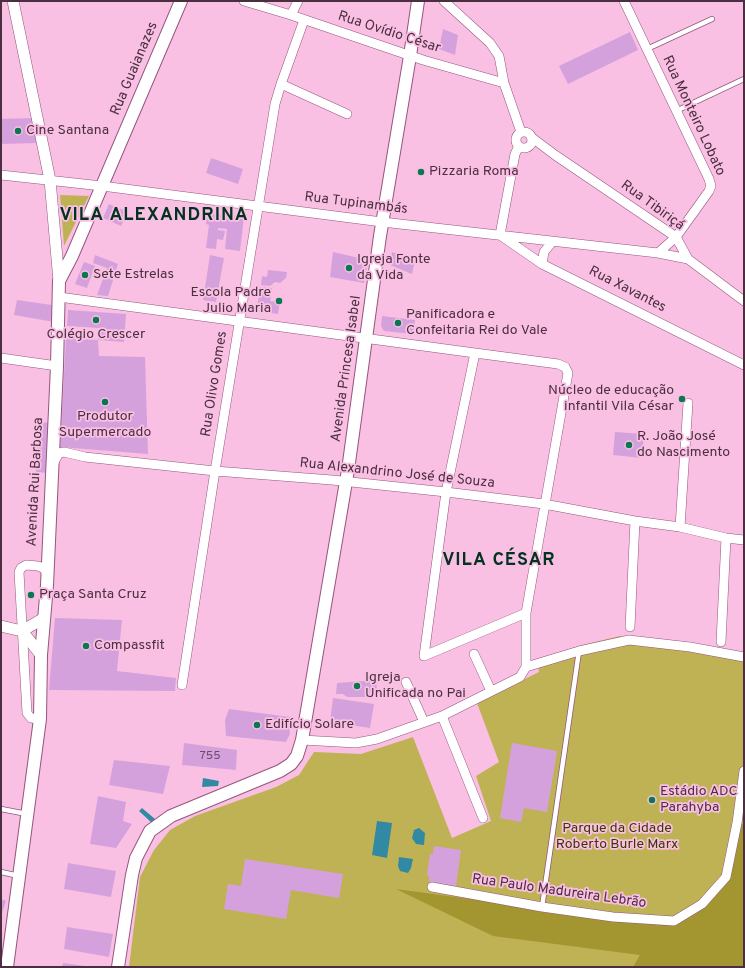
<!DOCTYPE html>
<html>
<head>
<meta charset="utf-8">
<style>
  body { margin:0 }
  #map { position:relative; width:745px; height:968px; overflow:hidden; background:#f9c0e3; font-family:Overpass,sans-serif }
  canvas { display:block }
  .frame { position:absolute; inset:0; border:2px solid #4b2e40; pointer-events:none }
</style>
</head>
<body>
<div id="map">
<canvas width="745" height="968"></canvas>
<div class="frame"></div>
</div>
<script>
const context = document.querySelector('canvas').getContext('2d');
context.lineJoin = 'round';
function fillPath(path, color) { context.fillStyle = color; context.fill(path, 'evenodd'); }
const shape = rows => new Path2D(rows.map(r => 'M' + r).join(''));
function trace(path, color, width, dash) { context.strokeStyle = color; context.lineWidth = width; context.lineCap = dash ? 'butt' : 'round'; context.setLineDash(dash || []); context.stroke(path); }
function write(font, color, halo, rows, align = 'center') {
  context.font = font + ' Overpass,sans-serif'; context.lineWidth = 3.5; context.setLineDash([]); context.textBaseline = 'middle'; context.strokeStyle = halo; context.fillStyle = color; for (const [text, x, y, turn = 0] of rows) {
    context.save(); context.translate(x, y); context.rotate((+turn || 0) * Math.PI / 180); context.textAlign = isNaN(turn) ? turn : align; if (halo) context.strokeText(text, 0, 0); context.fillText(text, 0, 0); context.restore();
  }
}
fillPath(shape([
  [60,195,89,196,64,246],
  [620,636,690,648,744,654,744,967,129,967,140,877,154,850,170,830,195,816,276,787,299,775,314,752,361,754,413,737,452,838,491,821,476,776,499,762,477,703,539,672,537,659,582,645]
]), '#bfb254');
fillPath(shape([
  [737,823,744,824,744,967,633,967,640,955,493,936,396,889,613,918,675,922,727,877]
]), '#a39631');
fillPath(shape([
  [203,778,219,781,218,786,202,787],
  [142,808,155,819,152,823,139,811],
  [377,821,392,823,387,858,372,855],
  [419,828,425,833,424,845,416,844,412,838,414,830],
  [399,857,413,859,411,868,408,873,400,871,398,866]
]), '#3289a3');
fillPath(shape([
  [443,29,458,35,455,55,439,49],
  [630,32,638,50,568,84,559,66],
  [33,118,38,143,1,144,1,119],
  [211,158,243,169,238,184,206,173],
  [109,204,128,212,121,226,103,218],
  [207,212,244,217,240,251,225,249,227,229,218,228,218,230,225,231,223,240,217,239,216,249,206,248,209,225,206,224],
  [333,252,368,260,364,283,330,277],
  [392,252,415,260,412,274,390,265],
  [95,255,118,264,108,296,97,295,107,268,93,263],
  [210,255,224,258,216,302,203,300],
  [84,262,95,266,87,288,75,284],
  [268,270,287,272,286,278,280,283,275,282,270,286,261,285,262,276,267,277],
  [260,287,272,288,270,301,280,302,278,314,257,311],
  [17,300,52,305,54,322,14,315],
  [68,310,126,314,124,342,98,340,99,356,145,357,148,454,60,447,66,338,98,340,99,328,67,326],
  [382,316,415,320,413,334,384,331,381,326],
  [38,422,51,423,48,473,36,472],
  [615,432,644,434,642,458,613,455],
  [55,618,122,620,117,671,176,678,175,691,49,690],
  [376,680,377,690,368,694,367,697,347,697,343,694,336,694,337,683],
  [333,698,374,704,370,728,330,722],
  [229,709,290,717,289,724,290,734,286,742,226,736,225,720],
  [184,743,237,750,236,770,182,765],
  [512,743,557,751,547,812,524,808,521,822,500,818],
  [114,760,170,766,163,794,109,785],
  [98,796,126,802,123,821,132,824,116,848,90,844],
  [434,846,461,850,456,886,429,882,429,876,427,875,430,854,433,854],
  [245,859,343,874,339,898,291,890,286,919,224,909,228,884,241,886],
  [68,863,116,871,111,897,64,889],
  [1,899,6,901,1,916],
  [67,927,113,934,109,957,64,949],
  [63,963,85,966,85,967,62,967]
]), '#d5a1dd');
const service = shape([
  [647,49,712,19],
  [676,111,744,79],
  [1,809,27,814],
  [1,872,19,876],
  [542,907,579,651]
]);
const minor = shape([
  [244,1,291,15,423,60,504,83],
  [444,1,490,43,499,56,504,83,521,132],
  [624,1,709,179,711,186,709,191,676,237,658,253],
  [291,15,298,1],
  [281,84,347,114],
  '516 140a8 8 0 1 1 16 0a8 8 0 1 1-16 0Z',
  [531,137,555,155,676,237,688,259,744,301],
  [519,146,515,154,500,235,542,264,744,365],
  [1,175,102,186,382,222,658,253,688,259],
  [542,264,544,252,552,242],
  [59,297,475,353,558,364,565,367,568,373,526,613,526,667],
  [1,358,57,366],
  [54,462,59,453,64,452,85,457,215,471,332,480,446,492,544,504,635,521,680,527,726,538,744,540],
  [680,527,688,403],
  [630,627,635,521],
  [721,642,726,538],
  [474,654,491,691],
  [424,656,446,492,475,353],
  [424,656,526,613],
  [406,682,424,722],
  [182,685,215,471,275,104,281,84,304,20],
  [442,716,483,818],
  [40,719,31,718,27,713,19,572,21,568,26,565,38,566,43,568,47,572],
  [302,740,356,743,377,739,442,716,520,677,526,667,579,651,629,640,690,647,744,657],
  [432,887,542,907,613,917,674,921,702,904,726,877,737,823,744,771]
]);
const tertiary = shape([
  [13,1,50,180,59,281],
  [1,626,22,631,41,655],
  [22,631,44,618]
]);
const secondary = shape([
  [7,967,40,719,41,655,47,585,57,366,59,281,72,256,181,1],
  [118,967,132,875,136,858,150,831,171,816,280,771,291,764,297,756,302,740,348,470,380,236,410,56,418,1]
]);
trace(service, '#95557e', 6);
trace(minor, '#95557e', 10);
trace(tertiary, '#95557e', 12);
trace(secondary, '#95557e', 14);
trace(service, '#fff', 4.5);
trace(minor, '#fff', 9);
trace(tertiary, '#fff', 11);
trace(secondary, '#fff', 12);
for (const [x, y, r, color] of [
  [18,131,4,"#0a7751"],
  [421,172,4,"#0a7751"],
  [349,268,4,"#0a7751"],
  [85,275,4,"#0a7751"],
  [279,301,4,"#0a7751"],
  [96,320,4,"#0a7751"],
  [398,323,4,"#0a7751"],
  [682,399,4,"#0a7751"],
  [105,402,4,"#0a7751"],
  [629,445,4,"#0a7751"],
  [31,595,4,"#0a7751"],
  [86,646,4,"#0a7751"],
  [357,686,4,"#0a7751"],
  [257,725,4,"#0a7751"],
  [652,800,4,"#0a7751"]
]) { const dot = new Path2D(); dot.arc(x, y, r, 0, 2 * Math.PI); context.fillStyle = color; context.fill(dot); trace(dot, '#f9c0e3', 1.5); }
write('12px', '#6e4b67', null, [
  ["755",210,757]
]);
write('14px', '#4b2e40', '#f9c0e3', [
  ["Rua Ovídio César",389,33,18],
  ["Rua Guaianazes",135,69,-67],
  ["Rua Monteiro Lobato",693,116,65],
  ["Rua Tupinambás",356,204,7],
  ["Rua Tibiriçá",652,206,36],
  ["Rua Xavantes",627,290,27],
  ["Avenida Princesa Isabel",347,369,-82],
  ["Rua Olivo Gomes",215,384,-81],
  ["Rua Alexandrino José de Souza",397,474,6],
  ["Avenida Rui Barbosa",36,482,-87],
  ["Rua Paulo Madureira Lebrão",559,892,8]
]);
write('14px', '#4b2e40', '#f9c0e3', [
  ["Cine Santana",26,131],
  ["Pizzaria Roma",429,172],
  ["Igreja Fonte",357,260],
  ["da Vida",357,276],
  ["Sete Estrelas",93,275],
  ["Escola Padre",271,293,"right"],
  ["Julio Maria",271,309,"right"],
  ["Panificadora e",406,315],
  ["Confeitaria Rei do Vale",406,331],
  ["Colégio Crescer",96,335,"center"],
  ["Núcleo de educação",674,391,"right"],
  ["infantil Vila César",674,407,"right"],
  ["Produtor",105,417,"center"],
  ["Supermercado",105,433,"center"],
  ["R. João José",637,437],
  ["do Nascimento",637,453],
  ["Praça Santa Cruz",39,595],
  ["Compassfit",94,646],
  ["Igreja",365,678],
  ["Unificada no Pai",365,694],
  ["Edifício Solare",265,725],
  ["Estádio ADC",660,792],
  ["Parahyba",660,808]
], 'left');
write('14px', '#3e3700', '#f9c0e3', [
  ["Parque da Cidade",617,829],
  ["Roberto Burle Marx",617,845]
]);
context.letterSpacing = '1px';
write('bold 18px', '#023220', '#f9c0e3', [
  ["VILA ALEXANDRINA",154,216],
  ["VILA CÉSAR",499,561]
]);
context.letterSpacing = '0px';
</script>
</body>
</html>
